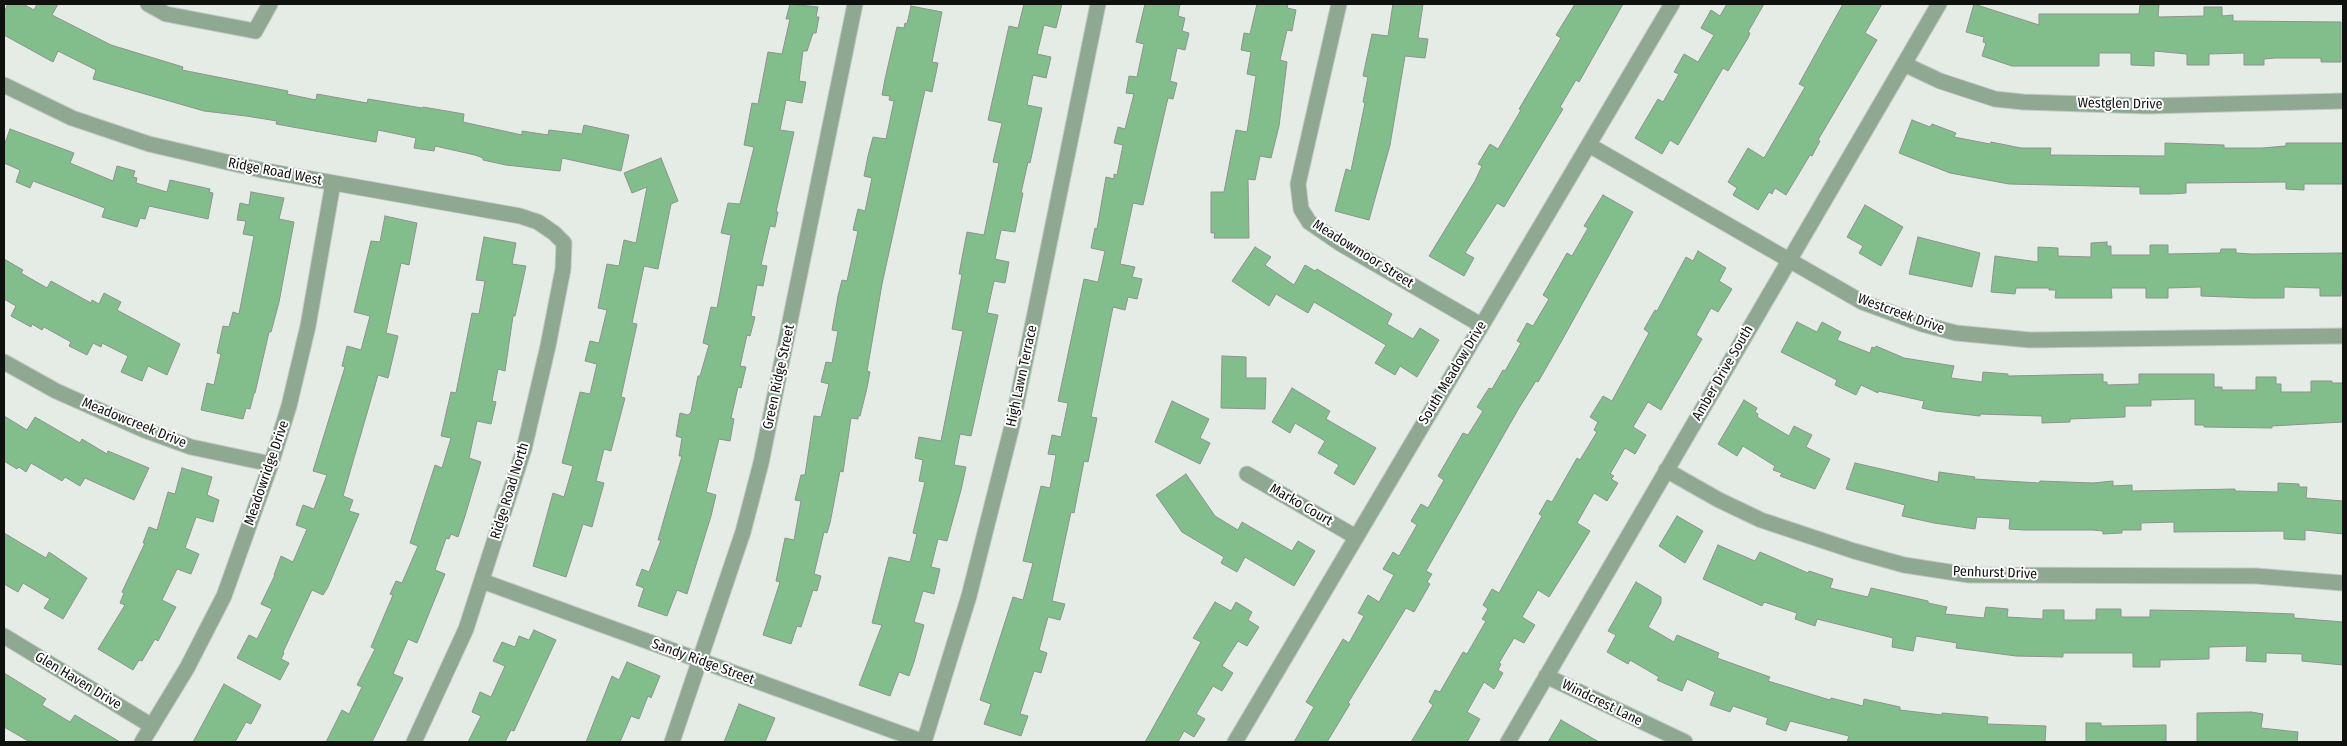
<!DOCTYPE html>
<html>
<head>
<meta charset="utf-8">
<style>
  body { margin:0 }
  #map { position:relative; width:2347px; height:746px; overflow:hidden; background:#e5ece6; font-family:"Fira Sans Condensed",sans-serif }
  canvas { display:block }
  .frame { position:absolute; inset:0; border:5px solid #0f110f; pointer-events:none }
</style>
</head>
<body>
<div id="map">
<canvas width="2347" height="746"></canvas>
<div class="frame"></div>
</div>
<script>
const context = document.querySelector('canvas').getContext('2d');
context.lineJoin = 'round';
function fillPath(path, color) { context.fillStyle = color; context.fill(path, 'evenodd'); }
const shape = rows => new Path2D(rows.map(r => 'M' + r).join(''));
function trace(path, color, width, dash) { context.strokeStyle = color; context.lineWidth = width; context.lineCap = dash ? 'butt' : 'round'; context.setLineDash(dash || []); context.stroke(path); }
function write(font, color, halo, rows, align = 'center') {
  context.font = font + ' "Fira Sans Condensed",sans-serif'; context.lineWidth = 4; context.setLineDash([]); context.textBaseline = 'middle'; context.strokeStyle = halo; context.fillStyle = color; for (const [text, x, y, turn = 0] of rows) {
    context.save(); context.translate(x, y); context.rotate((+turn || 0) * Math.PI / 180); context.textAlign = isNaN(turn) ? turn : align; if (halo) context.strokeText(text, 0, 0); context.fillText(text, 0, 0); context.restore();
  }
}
const building = shape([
  [8,4,23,4,34,10,37,4,58,4,52,15,111,45,183,67,182,70,288,91,287,94,316,100,317,94,367,103,368,99,422,108,423,107,464,114,463,122,522,135,522,131,548,135,549,130,582,134,584,125,629,135,621,171,562,158,560,171,506,165,483,160,483,158,475,155,435,146,434,151,414,148,416,138,378,130,376,142,276,124,277,121,246,116,204,111,93,79,96,70,58,51,53,62,42,56,4,35,4,12,8,4],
  [790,4,818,7,816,17,819,17,816,33,813,33,807,51,803,51,799,81,806,82,802,103,786,100,780,130,794,132,776,212,778,212,775,227,770,226,761,265,767,266,763,286,757,285,751,316,755,317,750,336,747,335,740,366,746,367,741,388,738,387,731,418,734,419,730,441,719,439,706,492,716,495,711,516,687,594,677,590,667,616,638,606,644,588,636,585,642,569,649,572,661,540,658,540,682,456,679,456,682,438,676,436,680,413,688,415,691,412,698,376,700,376,709,345,703,343,711,307,717,308,731,235,721,233,728,203,740,204,754,147,744,145,752,103,758,104,768,52,782,54,790,19,786,19,790,4],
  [1024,4,1062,4,1056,28,1044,25,1037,54,1051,57,1046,78,1033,75,1027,105,1042,108,1030,163,1028,162,1021,193,1023,193,1015,232,1001,230,995,259,1009,262,1005,283,994,281,987,313,998,315,971,436,960,434,954,465,966,467,961,490,947,541,938,539,931,567,940,569,934,594,923,591,914,622,924,625,914,662,909,676,899,672,890,696,859,685,882,625,872,623,889,557,910,562,917,534,913,533,925,482,919,481,923,460,915,458,919,437,941,441,963,331,952,329,962,274,959,274,967,232,984,235,999,163,993,162,1002,123,988,120,1009,26,1018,28,1024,4],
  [1145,4,1180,4,1178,16,1185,18,1182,31,1189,33,1185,50,1177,48,1170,81,1177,83,1173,99,1168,98,1143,205,1133,203,1120,264,1135,267,1132,277,1142,279,1137,299,1128,297,1125,310,1113,307,1091,417,1097,418,1088,462,1084,461,1074,513,1071,512,1052,601,1065,604,1060,620,1048,617,1039,650,1047,653,1041,673,1034,671,1020,714,1028,716,1021,736,984,724,991,704,980,700,1013,597,1023,600,1033,563,1023,561,1041,486,1050,488,1056,455,1048,454,1052,435,1061,437,1068,403,1058,401,1084,279,1098,282,1105,251,1091,248,1095,228,1097,229,1106,177,1114,179,1114,174,1117,175,1123,145,1114,143,1118,127,1125,129,1134,94,1126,93,1129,76,1137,77,1144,44,1136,42,1145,4],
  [1257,4,1288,4,1287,8,1296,10,1292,31,1287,30,1280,60,1287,62,1279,126,1271,158,1260,156,1255,180,1248,179,1249,238,1214,238,1215,233,1211,233,1211,192,1224,192,1236,130,1247,132,1256,76,1247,74,1251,52,1241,50,1244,33,1250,34,1257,4],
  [1393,4,1423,4,1418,38,1428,39,1425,58,1405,56,1390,145,1369,220,1335,211,1346,169,1351,171,1365,103,1363,102,1368,77,1363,76,1372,34,1388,36,1393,4],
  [1575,4,1623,4,1579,82,1576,80,1560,107,1563,109,1504,207,1497,203,1465,253,1474,258,1464,276,1429,256,1475,181,1482,166,1478,164,1490,144,1498,149,1521,110,1519,109,1561,38,1556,35,1575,4],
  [1727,4,1764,4,1748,32,1750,33,1748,38,1728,71,1723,68,1678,145,1670,140,1662,154,1635,138,1658,99,1663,102,1679,74,1674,72,1684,54,1698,62,1714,35,1701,28,1711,10,1720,16,1727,4],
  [1843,4,1882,4,1865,33,1877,40,1818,140,1820,141,1812,156,1810,155,1786,195,1775,188,1772,194,1769,192,1758,210,1733,195,1737,188,1728,182,1748,148,1764,158,1805,87,1799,84,1843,4],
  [1974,4,2039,25,2039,14,2139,14,2140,5,2159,5,2158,17,2204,16,2204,7,2222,7,2222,16,2233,15,2233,21,2341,22,2341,62,2321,62,2321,58,2275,58,2264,59,2264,65,2244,65,2244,53,2209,54,2209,65,2187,65,2187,54,2154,51,2154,66,2131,65,2131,53,2099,53,2099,66,2012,66,1982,56,1986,43,1983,42,1984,37,1966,32,1974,4],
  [911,6,942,12,932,62,938,63,932,92,925,90,904,184,882,284,867,371,870,372,867,388,860,416,858,416,858,419,851,418,843,472,840,471,830,523,827,533,824,532,814,574,821,576,817,591,813,590,801,627,797,626,791,644,763,635,780,582,776,581,785,538,794,540,801,501,795,500,801,475,805,475,814,416,821,417,829,384,821,382,826,362,832,363,838,331,832,330,838,296,842,280,847,281,858,231,853,230,858,209,865,211,872,178,864,176,868,156,873,137,886,139,894,101,889,100,890,96,882,95,885,79,897,27,904,28,905,23,907,24,911,6],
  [1912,120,1930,127,1932,124,1956,133,1954,137,1990,144,1991,142,2021,148,2051,148,2050,155,2165,156,2165,143,2224,145,2224,148,2262,148,2286,146,2286,143,2343,143,2343,184,2304,184,2304,190,2286,189,2286,182,2186,183,2186,193,2170,194,2140,194,2140,187,2009,184,1950,173,1899,153,1912,120],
  [10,129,74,153,70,163,113,181,117,166,135,171,133,177,137,178,136,183,167,192,170,180,210,189,209,192,213,193,208,219,149,206,145,219,140,218,137,227,102,217,105,208,33,181,30,188,16,182,20,170,4,163,4,146,10,129],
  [661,158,678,201,671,204,658,269,644,266,632,323,637,324,621,397,625,398,611,451,604,449,596,481,604,483,592,527,583,524,566,577,533,566,553,493,564,497,573,466,562,463,580,392,590,394,597,364,585,361,590,341,599,343,607,310,598,308,607,264,619,266,624,240,636,243,647,187,632,193,624,173,661,158],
  [251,192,284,198,279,219,294,222,279,302,271,332,269,332,255,393,254,393,250,409,246,408,243,419,201,410,207,383,214,385,221,354,217,353,223,326,229,327,233,312,239,314,254,236,243,234,246,221,237,220,240,203,249,205,251,192],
  [1603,195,1633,212,1561,342,1538,382,1536,381,1519,408,1426,571,1432,574,1427,582,1430,584,1414,612,1406,608,1348,703,1350,704,1327,742,1294,742,1314,707,1306,702,1343,639,1349,643,1364,616,1358,613,1368,595,1379,602,1394,575,1383,569,1393,552,1399,556,1417,525,1411,521,1421,504,1428,508,1444,480,1438,476,1463,433,1468,435,1483,411,1477,407,1489,388,1492,389,1503,370,1505,371,1521,343,1517,341,1527,323,1533,326,1549,299,1543,295,1567,253,1572,256,1588,228,1584,226,1603,195],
  [1865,205,1903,227,1881,266,1859,253,1863,246,1847,237,1865,205],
  [385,216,417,223,409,265,401,263,386,333,398,336,388,378,378,375,343,496,353,500,349,511,359,514,328,587,323,595,312,590,283,652,284,653,281,659,289,663,280,680,237,658,249,635,257,639,272,609,261,604,275,575,274,575,281,556,293,562,307,529,296,525,303,505,314,509,327,475,313,471,345,367,342,366,347,346,361,350,370,316,354,312,371,241,380,242,385,216],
  [484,237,516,243,512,264,526,266,515,316,513,316,505,371,498,369,492,401,496,402,491,424,477,421,469,458,481,462,465,516,458,537,451,534,449,539,446,538,435,570,445,574,417,643,408,639,393,674,403,678,372,742,326,742,342,710,349,714,362,687,357,685,375,649,371,647,393,595,390,594,396,581,402,583,418,546,410,543,435,465,442,468,451,438,441,436,451,392,456,393,472,313,479,314,485,281,476,280,484,237],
  [1918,237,1980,253,1972,287,1909,274,1918,237],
  [2107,242,2107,246,2111,246,2111,255,2150,255,2150,245,2168,245,2168,254,2220,253,2221,249,2236,249,2236,253,2251,254,2343,253,2341,296,2320,296,2320,288,2284,287,2284,298,2251,298,2201,296,2201,287,2168,288,2168,298,2146,298,2146,288,2111,288,2112,298,2055,298,2056,290,2049,290,2049,288,2016,288,2015,294,1991,292,1995,256,2038,262,2038,247,2058,248,2058,256,2091,257,2091,243,2107,242],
  [1255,247,1271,257,1265,265,1294,285,1305,265,1315,271,1317,269,1392,314,1387,324,1413,339,1420,328,1439,340,1417,377,1400,366,1395,375,1375,363,1386,345,1314,302,1308,313,1276,294,1269,306,1232,281,1255,247],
  [1698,251,1726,268,1719,281,1732,289,1718,312,1711,308,1696,335,1702,339,1661,410,1648,402,1633,427,1646,435,1635,454,1625,448,1610,474,1614,476,1611,479,1618,483,1607,501,1594,493,1577,523,1590,531,1579,549,1549,597,1538,590,1522,617,1535,625,1524,643,1514,638,1499,663,1501,664,1498,670,1503,673,1494,689,1484,682,1467,712,1480,719,1467,742,1411,742,1433,705,1429,702,1435,690,1440,692,1463,652,1467,654,1486,621,1482,619,1488,609,1483,605,1492,589,1499,593,1542,516,1539,514,1547,500,1552,502,1577,458,1580,460,1597,432,1594,430,1598,422,1590,417,1603,396,1612,401,1649,333,1644,329,1655,310,1657,311,1686,257,1693,261,1698,251],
  [4,259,23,270,21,273,47,288,51,281,91,303,92,300,99,304,104,293,121,302,117,310,180,344,167,375,148,366,142,381,121,372,128,356,102,343,101,347,93,343,87,355,69,346,71,342,44,327,42,330,32,324,31,327,11,316,16,306,4,299,4,259],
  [1797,322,1817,332,1822,322,1841,332,1837,340,1870,353,1872,347,1875,348,1876,346,1904,358,1954,366,1951,378,1982,382,1983,372,2008,374,2008,376,2103,374,2103,382,2107,382,2107,385,2139,384,2139,374,2214,374,2214,387,2222,387,2222,390,2256,390,2256,377,2276,377,2276,384,2281,384,2281,392,2311,392,2311,381,2332,381,2332,383,2343,383,2343,422,2272,426,2272,428,2204,427,2204,425,2195,425,2195,399,2151,400,2151,406,2125,406,2125,417,2070,419,2070,422,2042,423,2042,416,1980,414,1980,416,1935,411,1922,408,1924,401,1878,391,1878,393,1861,385,1856,395,1835,385,1837,380,1781,352,1797,322],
  [1222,356,1246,357,1246,378,1266,378,1265,409,1221,408,1222,356],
  [1292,388,1330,411,1326,419,1376,448,1354,485,1334,473,1339,465,1318,453,1325,441,1295,423,1290,433,1272,422,1292,388],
  [1744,400,1757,408,1755,412,1758,414,1757,417,1789,436,1794,426,1812,435,1806,447,1830,459,1815,489,1780,476,1782,473,1773,470,1775,466,1743,446,1737,456,1718,444,1744,400],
  [1172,401,1209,419,1200,438,1210,443,1200,464,1155,442,1172,401],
  [4,416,27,430,35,417,80,443,82,439,107,454,108,451,149,468,134,500,85,478,80,486,65,477,62,481,31,463,26,472,19,467,17,469,4,461,4,416],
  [1855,463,1938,482,1939,472,1975,477,1974,479,2039,483,2040,481,2093,483,2113,481,2113,486,2132,485,2132,491,2235,489,2235,491,2278,492,2278,483,2299,484,2299,487,2307,487,2306,498,2343,501,2343,534,2305,530,2305,540,2284,539,2284,531,2174,532,2174,522,2141,523,2141,530,2122,530,2122,533,2103,534,2103,531,2093,530,2024,530,2009,529,2010,519,1977,517,1975,529,1934,523,1902,516,1905,505,1846,489,1855,463],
  [182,468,212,477,207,495,219,500,213,522,196,517,185,548,199,554,191,574,177,569,162,600,176,607,158,641,155,639,142,661,139,660,133,670,98,649,125,605,120,603,124,593,122,592,145,543,143,543,149,527,157,530,168,492,175,494,182,468],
  [1186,474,1215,516,1238,530,1242,522,1292,551,1298,541,1315,551,1294,586,1245,557,1237,572,1221,563,1224,557,1182,532,1156,495,1186,474],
  [1677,516,1703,531,1685,563,1659,546,1677,516],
  [4,533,46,558,49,552,87,578,63,619,44,608,50,599,23,583,18,592,4,584,4,533],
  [1718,545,1755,561,1760,552,1808,573,1809,571,1833,579,1830,588,1868,597,1871,588,1928,601,1928,603,1947,607,1945,614,1984,618,1986,607,2008,609,2007,617,2043,619,2043,610,2064,610,2064,620,2096,620,2096,609,2121,609,2121,617,2150,617,2150,610,2215,611,2294,614,2294,618,2343,622,2343,665,2302,661,2302,654,2266,653,2266,662,2246,661,2247,646,2209,647,2209,659,2160,660,2160,667,2133,667,2133,653,2063,653,2063,657,2016,656,1956,648,1957,643,1916,636,1913,651,1892,647,1893,638,1817,619,1815,626,1795,619,1797,613,1764,602,1762,606,1703,579,1718,545],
  [1636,582,1661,597,1661,603,1648,627,1674,642,1677,635,1719,653,1717,658,1770,677,1768,681,1830,700,1831,698,1863,706,1864,699,1900,707,1900,710,1942,715,1942,713,1988,717,1987,724,2046,726,2045,742,1847,742,1849,736,1790,721,1786,731,1766,724,1768,718,1733,706,1730,712,1710,705,1715,692,1687,679,1682,691,1657,680,1659,677,1630,660,1628,664,1607,652,1616,635,1608,631,1636,582],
  [1215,602,1231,611,1236,602,1252,612,1248,620,1259,627,1247,646,1238,641,1222,666,1233,673,1222,691,1213,686,1196,714,1205,719,1194,737,1184,731,1178,742,1145,742,1201,642,1193,638,1215,602],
  [534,630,556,640,514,731,511,730,505,742,468,742,481,716,472,712,480,692,491,697,505,666,493,661,502,642,515,647,519,636,529,640,534,630],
  [627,662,660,676,651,698,648,696,639,719,631,716,620,742,586,742,612,676,619,680,627,662],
  [4,673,46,699,42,705,70,722,75,715,120,742,30,742,4,727,4,673],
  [224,684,261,705,251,724,246,722,235,742,193,742,224,684],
  [739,704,775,718,765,742,724,742,739,704],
  [2251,712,2263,714,2261,728,2298,732,2297,742,2197,742,2197,713,2251,712],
  [1561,720,1599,742,1548,742,1561,720],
  [2086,723,2101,723,2101,726,2166,725,2166,742,2086,742,2086,723]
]);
fillPath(building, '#81be8b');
trace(building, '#8d938d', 1);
const minor = shape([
  [148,4,166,14,255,31,270,4],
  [1339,4,1298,184,1301,209,1309,222,1341,244,1481,325],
  [1904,64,1940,81,1995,99,2023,102,2147,106,2343,101],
  [4,85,72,118,149,144,261,170,520,216,538,222,554,233,564,243,563,269,548,346,524,449,466,629,414,742],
  [1589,145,1862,302,1922,324,1956,333,2030,340,2343,336],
  [4,362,56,391,144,430,191,447,271,464],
  [1666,470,1719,500,1761,520,1854,551,1904,565,1969,575,2256,576,2343,583],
  [1247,474,1356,537],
  [482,581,924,742],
  [4,636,152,726],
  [1546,676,1685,742],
  [142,742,187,668,224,596,271,464,289,406,308,326,333,183],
  [672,742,743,532,761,463,855,4],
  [924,742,969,596,1012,426,1098,4],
  [1235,742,1672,4],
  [1508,742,1939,4]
]);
trace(minor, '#c3c9c4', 17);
trace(minor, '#8ea891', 15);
write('14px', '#0f110f', '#fff', [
  ["Westglen Drive",2120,104,1],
  ["Ridge Road West",275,172,11],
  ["Meadowmoor Street",1363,254,32],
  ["Westcreek Drive",1901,314,20],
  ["South Meadow Drive",1453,373,-59],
  ["Amber Drive South",1723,373,-60],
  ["High Lawn Terrace",1022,376,-78],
  ["Green Ridge Street",779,377,-78],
  ["Meadowcreek Drive",134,423,22],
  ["Meadowridge Drive",267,473,-71],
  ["Ridge Road North",510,491,-73],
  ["Marko Court",1301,505,30],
  ["Penhurst Drive",1995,573,2],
  ["Sandy Ridge Street",703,662,20],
  ["Glen Haven Drive",78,681,31],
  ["Windcrest Lane",1602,703,26]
]);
</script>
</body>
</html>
